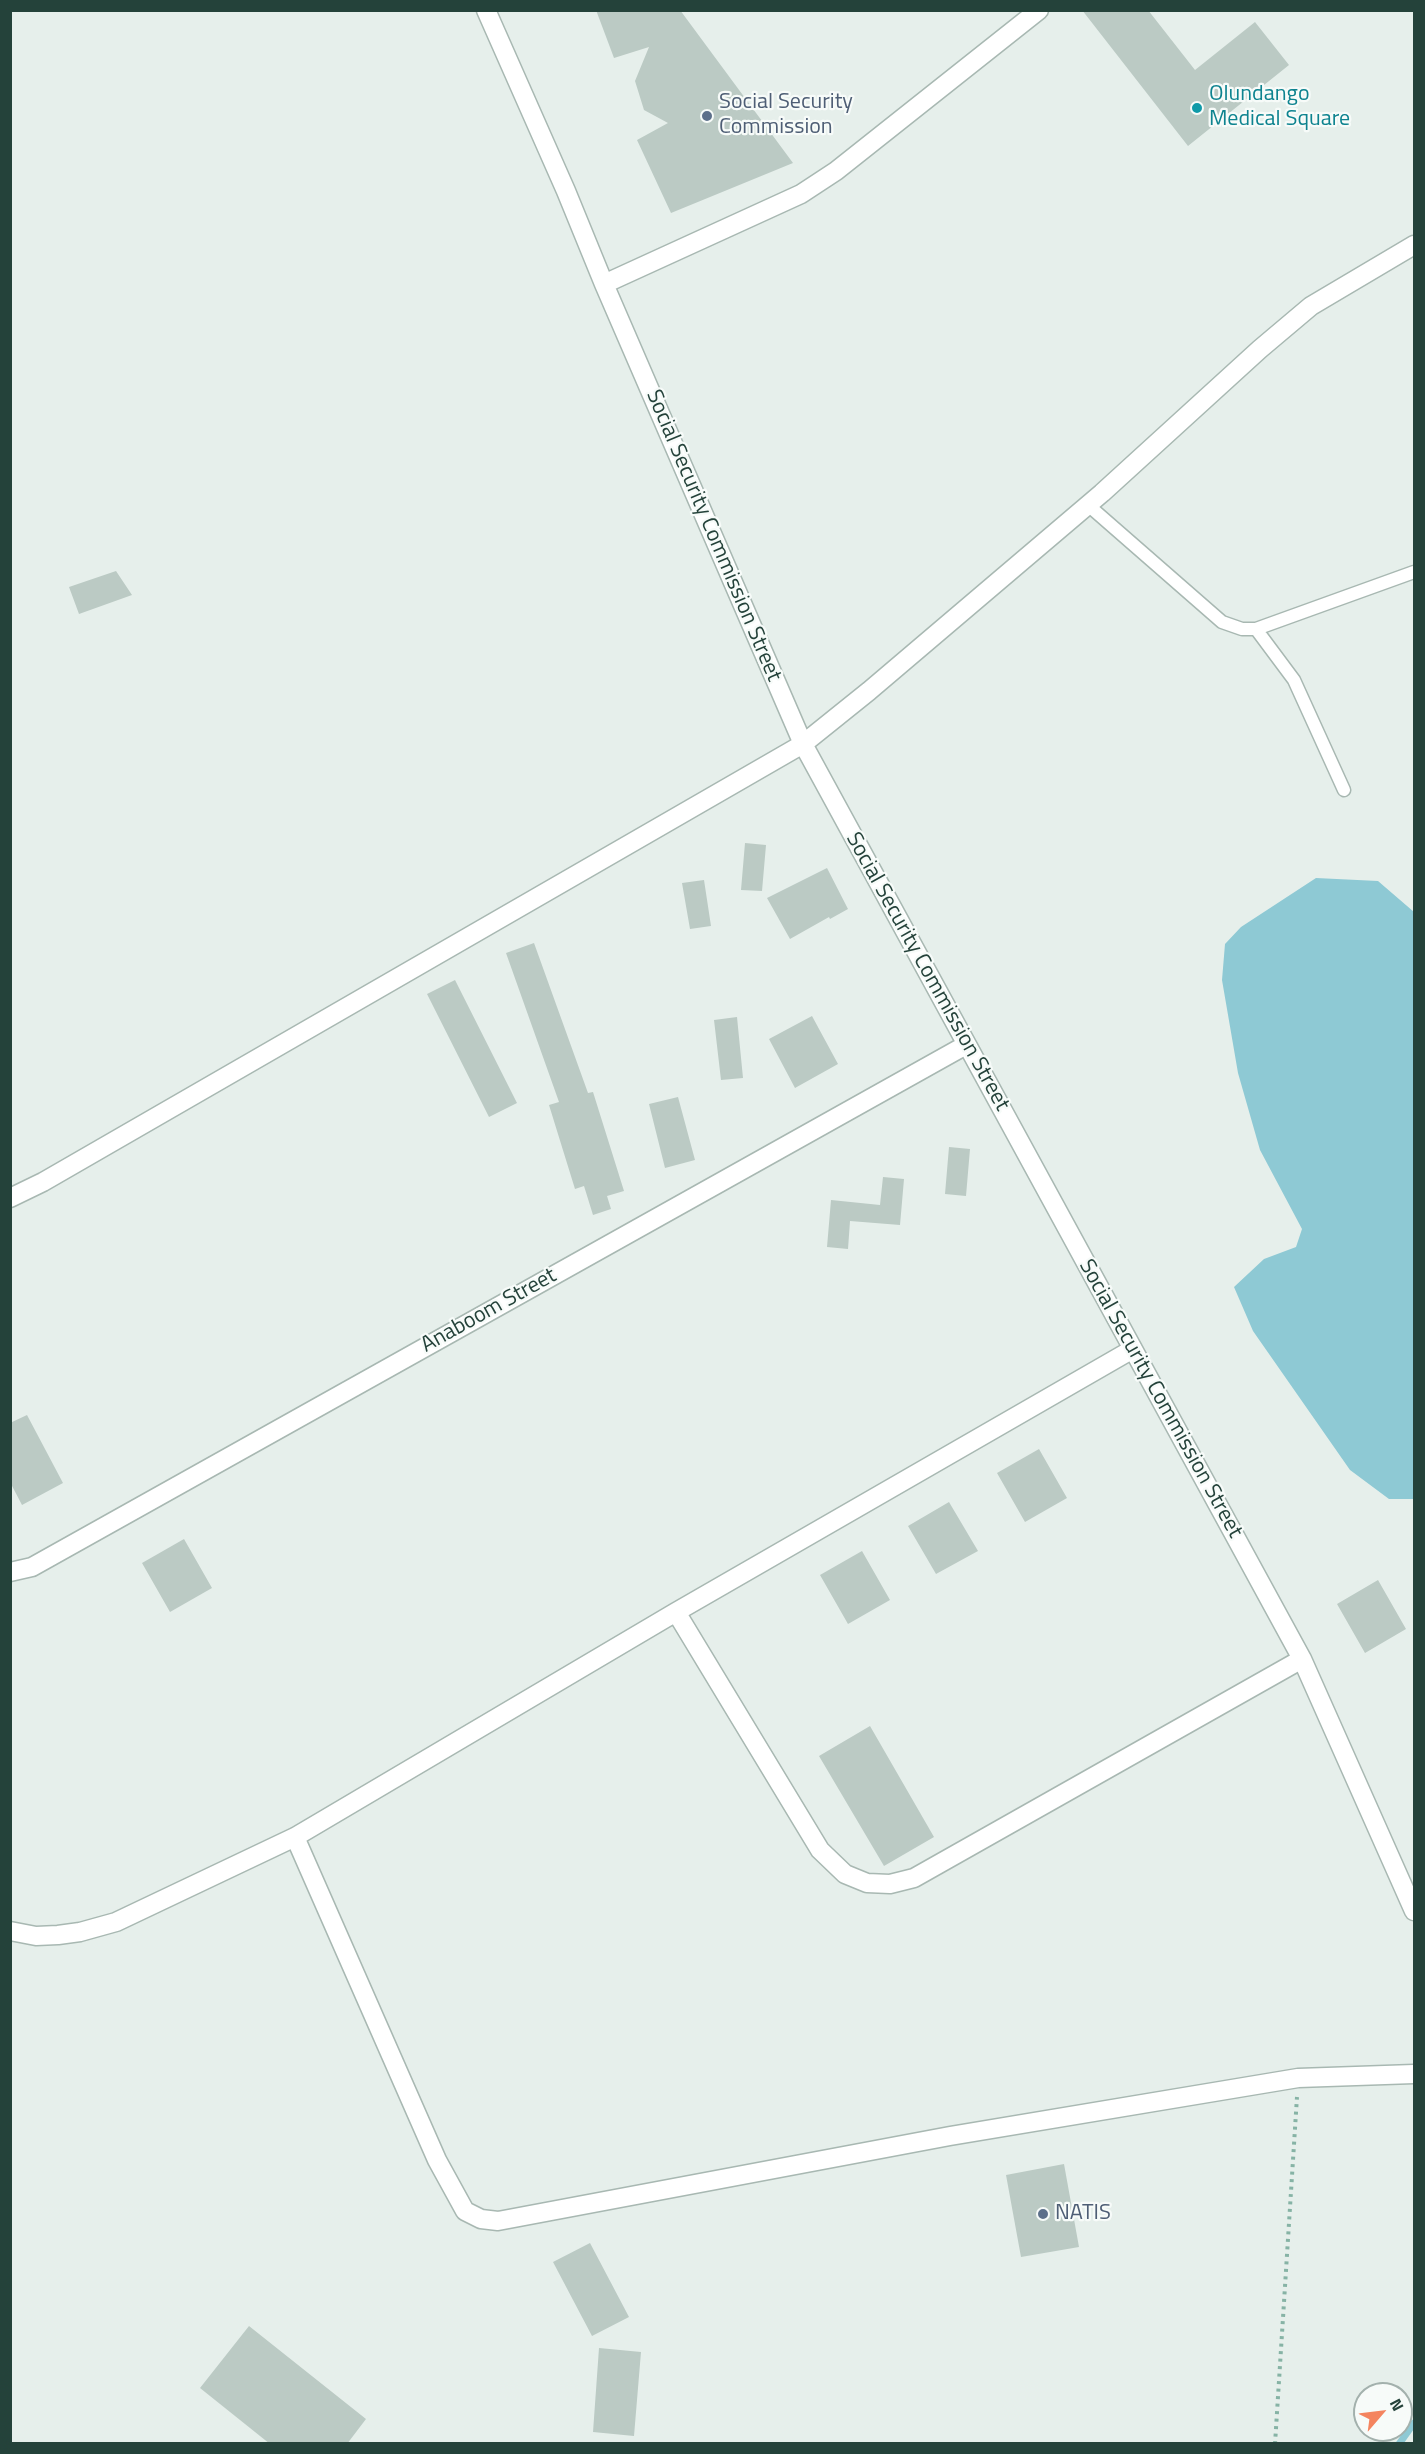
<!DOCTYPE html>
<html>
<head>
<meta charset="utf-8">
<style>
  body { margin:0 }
  #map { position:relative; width:1425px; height:2454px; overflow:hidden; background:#e6efeb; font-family:"Titillium Web",sans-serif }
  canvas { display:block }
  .frame { position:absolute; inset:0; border:12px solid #24423a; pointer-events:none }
  .north { position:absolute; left:1353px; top:2382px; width:60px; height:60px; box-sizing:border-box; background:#f7fbf9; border:2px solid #a3b1ad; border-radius:50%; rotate:62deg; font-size:16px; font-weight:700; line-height:24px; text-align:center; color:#24423a }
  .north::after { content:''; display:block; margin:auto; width:21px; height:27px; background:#f4845f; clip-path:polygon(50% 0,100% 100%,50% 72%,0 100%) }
</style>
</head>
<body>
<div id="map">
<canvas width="1425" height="2454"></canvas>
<div class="frame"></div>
<div class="north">N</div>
</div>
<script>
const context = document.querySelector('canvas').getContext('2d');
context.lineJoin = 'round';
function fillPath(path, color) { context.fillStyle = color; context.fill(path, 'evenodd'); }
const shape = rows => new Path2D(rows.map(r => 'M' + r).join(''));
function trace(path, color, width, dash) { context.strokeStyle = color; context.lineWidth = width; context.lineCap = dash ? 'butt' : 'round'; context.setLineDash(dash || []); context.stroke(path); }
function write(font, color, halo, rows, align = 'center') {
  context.font = font + ' "Titillium Web",sans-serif'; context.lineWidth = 4.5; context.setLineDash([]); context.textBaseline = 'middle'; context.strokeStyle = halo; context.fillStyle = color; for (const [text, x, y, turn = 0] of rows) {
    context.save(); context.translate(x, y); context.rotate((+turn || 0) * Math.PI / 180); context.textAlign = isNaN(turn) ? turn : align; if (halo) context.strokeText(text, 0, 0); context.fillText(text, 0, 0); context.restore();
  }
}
fillPath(shape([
  [1316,878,1378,881,1414,912,1414,1499,1389,1499,1350,1470,1253,1331,1234,1287,1264,1259,1296,1247,1302,1229,1260,1150,1238,1073,1222,980,1225,944,1241,927]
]), '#8ec9d4');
trace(shape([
  [1399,2444,1414,2423]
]), '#8ec9d4', 7);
fillPath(shape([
  [596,10,680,10,793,163,671,213,637,140,668,123,644,110,635,81,649,47,614,58],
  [1082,10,1148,10,1195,70,1255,22,1289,65,1188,146],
  [116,571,132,595,79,614,69,587],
  [745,843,766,845,762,891,741,890],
  [827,868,848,909,830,919,829,917,790,939,767,898],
  [704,880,711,926,690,929,682,883],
  [534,943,588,1093,593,1092,624,1191,607,1196,611,1209,593,1215,584,1186,575,1189,549,1105,559,1102,506,953],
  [455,980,517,1103,489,1117,427,994],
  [812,1016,838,1064,795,1088,769,1039],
  [737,1017,743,1078,721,1080,714,1020],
  [678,1097,695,1160,665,1168,649,1104],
  [949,1147,970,1149,966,1196,945,1194],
  [883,1177,904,1179,900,1225,850,1221,848,1249,827,1247,831,1200,880,1205],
  [27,1415,63,1483,22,1505,10,1482,10,1423],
  [1039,1449,1067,1498,1025,1522,997,1473],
  [949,1502,978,1551,936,1574,908,1526],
  [184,1539,212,1588,170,1612,142,1563],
  [862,1551,890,1600,848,1624,820,1575],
  [1378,1580,1406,1629,1365,1653,1337,1604],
  [870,1726,934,1837,884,1866,819,1756],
  [1064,2164,1079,2247,1021,2257,1006,2175],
  [590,2243,629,2317,592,2336,553,2262],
  [249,2326,366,2419,347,2444,270,2444,200,2388],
  [599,2348,641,2352,634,2436,593,2432]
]), '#bbcac4');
const service = shape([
  [1088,505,1222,622,1242,629,1256,629,1414,572],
  [1256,629,1294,680,1344,790]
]);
const minor = shape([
  [486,10,566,191,604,284,803,744,1302,1659,1414,1911],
  [604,284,801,194,836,171,1039,10],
  [10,1198,43,1182,803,744,869,691,1102,493,1260,349,1311,306,1414,245],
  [10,1572,32,1567,966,1045],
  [676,1612,820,1850,845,1874,867,1883,890,1884,914,1878,1302,1659],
  [295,1837,437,2160,465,2211,481,2219,498,2221,950,2136,1298,2078,1414,2074],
  [10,1931,36,1936,58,1935,80,1932,116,1922,295,1837,676,1612,1133,1349]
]);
trace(service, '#a8b8b2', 15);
trace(minor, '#a8b8b2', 21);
trace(shape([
  [1275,2444,1297,2097]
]), '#86b3a5', 4, [3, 4.5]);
trace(service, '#fff', 12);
trace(minor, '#fff', 18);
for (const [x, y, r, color] of [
  [1197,108,6,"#0f9aa8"],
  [707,116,6,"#5c6f8a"],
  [1043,2214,6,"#5c6f8a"]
]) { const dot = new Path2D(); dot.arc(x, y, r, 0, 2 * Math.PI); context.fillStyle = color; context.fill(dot); trace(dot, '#f7fbf9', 2); }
write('22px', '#0d838f', '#f7fbf9', [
  ["Olundango",1209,95],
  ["Medical Square",1209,120]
], 'left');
write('22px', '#4e5e75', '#f7fbf9', [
  ["Social Security",719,103],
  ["Commission",719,128],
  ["NATIS",1055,2214]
], 'left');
write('22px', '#24423a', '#f7fbf9', [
  ["Social Security Commission Street",713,536,67],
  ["Social Security Commission Street",927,972,61],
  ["Anaboom Street",489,1311,-29],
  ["Social Security Commission Street",1160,1399,61]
]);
</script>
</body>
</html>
